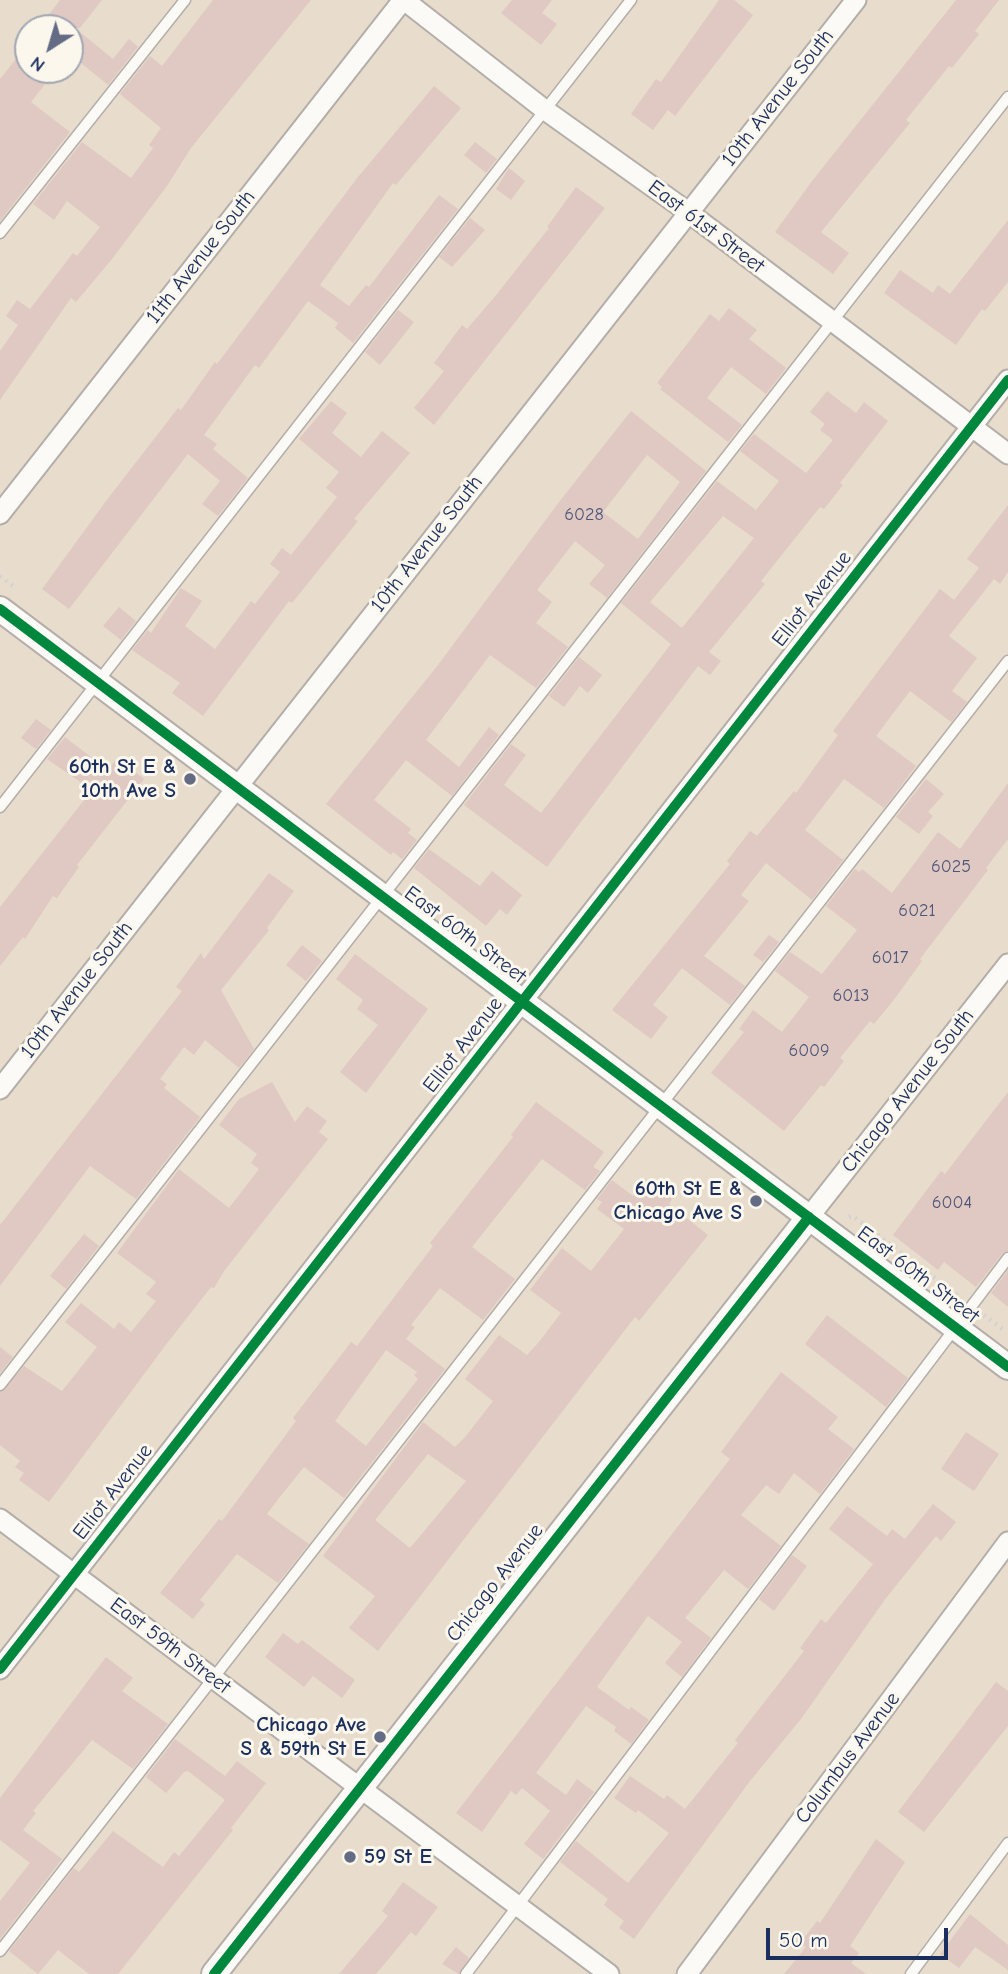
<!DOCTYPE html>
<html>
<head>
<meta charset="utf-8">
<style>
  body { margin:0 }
  #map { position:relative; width:1008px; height:1974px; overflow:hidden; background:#e8dccc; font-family:"Comic Neue",sans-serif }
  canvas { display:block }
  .north { position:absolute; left:14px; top:14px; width:70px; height:70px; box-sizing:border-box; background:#fbf7ec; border:2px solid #a1a7b3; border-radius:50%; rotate:217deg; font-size:19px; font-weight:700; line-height:28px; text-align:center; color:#1b2f5e }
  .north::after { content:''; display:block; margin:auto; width:24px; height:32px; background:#636c84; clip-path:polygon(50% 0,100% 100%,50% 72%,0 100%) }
  .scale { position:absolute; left:766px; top:1928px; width:182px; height:32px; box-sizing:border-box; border:4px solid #1b2f5e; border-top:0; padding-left:9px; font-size:21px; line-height:24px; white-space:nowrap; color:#1b2f5e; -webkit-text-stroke:5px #fbf7ec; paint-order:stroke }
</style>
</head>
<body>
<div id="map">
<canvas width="1008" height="1974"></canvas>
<div class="north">N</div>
<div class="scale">50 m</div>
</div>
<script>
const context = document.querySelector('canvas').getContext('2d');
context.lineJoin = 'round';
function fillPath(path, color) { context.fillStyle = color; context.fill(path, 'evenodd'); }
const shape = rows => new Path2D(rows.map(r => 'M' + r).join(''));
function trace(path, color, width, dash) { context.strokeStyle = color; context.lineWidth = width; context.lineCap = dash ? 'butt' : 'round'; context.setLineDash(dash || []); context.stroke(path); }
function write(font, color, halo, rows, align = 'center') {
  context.font = font + ' "Comic Neue",sans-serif'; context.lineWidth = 6; context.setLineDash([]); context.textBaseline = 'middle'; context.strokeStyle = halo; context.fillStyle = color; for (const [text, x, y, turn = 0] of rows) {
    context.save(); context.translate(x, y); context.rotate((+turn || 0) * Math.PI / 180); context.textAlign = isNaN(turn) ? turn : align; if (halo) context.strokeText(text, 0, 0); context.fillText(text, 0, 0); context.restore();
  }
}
fillPath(shape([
  [60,0,102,0,80,28,75,28,113,59,129,39,138,47,108,85,70,54,70,28,39,28],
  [213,0,311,0,191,148,167,186,112,259,76,302,71,298,0,400,0,351,18,325,6,316,17,300,30,309,73,253,77,256,100,227,67,201,54,220,33,204,82,142,131,178,153,148,149,145,161,128,120,94,150,56,162,66],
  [512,0,552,0,542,13,557,24,541,45,501,13],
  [719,0,734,0,753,15,675,116,668,110,653,130,631,114,656,79,661,82],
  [956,0,999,0,975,31,979,34,952,68,949,66,906,120,910,123,821,232,849,253,833,274,775,232,812,181],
  [28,44,28,70,56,70,31,102,70,132,0,221,0,79],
  [434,86,461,108,396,185,393,183,320,285,349,306,366,285,369,287,439,195,458,209,353,343,335,328,338,323,308,301,259,368,255,365,204,435,217,444,213,449,248,478,218,516,202,504,220,481,188,454,69,609,42,589,106,501,178,408,181,410,215,362,217,364,358,177],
  [475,142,497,159,486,173,464,155],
  [509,168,525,181,511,200,496,189],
  [576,187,605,208,434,425,414,408,444,371,434,363,462,325,467,329,497,294,549,228,547,227],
  [470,218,485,230,452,267,439,257],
  [1008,220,1008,282,985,311,982,309,956,345,884,293,900,270,933,293,938,285,950,294],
  [729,308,757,330,749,339,786,368,766,394,731,367,707,398,742,425,728,442,660,389,662,387,657,383,710,314,719,321],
  [398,310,414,322,380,365,365,352],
  [827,391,856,413,864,402,888,421,840,483,843,485,824,509,820,507,761,581,765,584,709,652,721,661,710,675,698,666,547,867,464,805,511,744,526,755,504,785,541,813,671,644,621,603,717,481,756,510,779,481,740,451,754,434,806,473,833,440,820,430,825,424,810,412],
  [723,516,754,538,682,628,650,602],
  [331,401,347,413,332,433,361,457,382,431,410,453,354,519,358,521,292,603,289,601,203,716,172,693,180,683,132,650,148,630,151,633,181,588,202,601,185,626,215,649,251,601,255,604,280,572,270,564,282,548,291,555,337,497,326,488,339,472,299,439],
  [631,411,706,471,607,598,589,584,605,565,575,541,537,590,552,602,536,623,568,647,536,688,490,655,426,740,459,767,489,727,499,735,452,796,406,760,374,800,411,829,408,833,417,840,402,859,393,852,391,855,326,804,438,665,559,502],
  [647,455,680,482,638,539,603,512],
  [1008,505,1008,572,1000,584,994,579,949,636,977,658,952,691,967,702,951,722,910,691,876,736,916,766,884,808,844,779,805,830,843,860,812,900,766,863,741,895,749,901,704,956,745,986,730,1005,682,968,653,1005,668,1017,651,1039,612,1010,730,864,727,861,750,831,757,836,794,791,796,793,838,735,833,731,940,589,954,600,979,568,967,559],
  [119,607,136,621,121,640,103,626],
  [579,657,602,675,588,693,580,686,564,707,549,696],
  [36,719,51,730,36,749,21,738],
  [65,737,96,761,99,757,111,766,117,758,144,779,77,865,79,867,57,898,53,896,25,939,23,937,0,966,0,907,92,790,47,759],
  [926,779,944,794,928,812,933,816,919,834,896,817],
  [1008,783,1008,839,986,868,988,870,920,959,922,961,893,1001,874,1024,870,1021,840,1058,844,1061,824,1087,821,1085,784,1131,711,1073,744,1032,739,1029,753,1010,782,1032,809,997,775,971,790,952,822,974,857,930,826,906,855,869,859,872,862,869,892,893,938,832,960,849],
  [429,849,480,886,492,871,522,895,507,915,500,909,486,926,414,868],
  [269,873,294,891,267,928,269,930,221,990,254,1049,239,1068,205,1040,194,1055,184,1047,160,1079,167,1084,164,1088,200,1117,136,1199,90,1166,0,1286,0,1225,182,991,176,987,201,953,204,959],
  [769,935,779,942,763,962,753,955],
  [302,945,322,961,306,981,286,965],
  [355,954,428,1009,366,1093,340,1072,378,1025,357,1009,363,1000,336,979],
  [272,1082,295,1122,307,1106,327,1121,319,1132,328,1139,224,1271,214,1288,211,1287,165,1346,49,1502,19,1480,24,1473,15,1467,20,1461,0,1445,0,1392,24,1366,62,1391,97,1347,65,1322,81,1303,114,1329,119,1322,131,1332,156,1301,146,1294,156,1282,117,1253,179,1169,229,1208,259,1169,251,1163,257,1154,219,1125,239,1099],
  [1008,1092,1008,1251,1002,1254,976,1287,944,1262,938,1270,893,1235,941,1171,945,1174],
  [536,1102,604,1152,593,1167,600,1171,585,1190,542,1159,472,1247,515,1279,483,1320,440,1288,411,1325,415,1327,406,1339,445,1369,344,1498,304,1467,279,1498,267,1514,309,1544,278,1583,237,1554,200,1600,205,1604,193,1619,160,1593,219,1519,222,1521,296,1421,293,1418,351,1342,357,1346,433,1246,430,1243,513,1137,511,1135],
  [386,1350,417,1372,414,1375,418,1379,366,1446,335,1421],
  [646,1179,672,1199,669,1204,708,1235,639,1321,635,1317,378,1651,349,1628,375,1596,323,1556,423,1422,455,1447,466,1436,493,1401,465,1379,499,1335,527,1355,538,1343,561,1313,530,1290,562,1248,591,1271,624,1229,597,1209,602,1202,597,1199,612,1180,633,1196],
  [428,1454,466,1481,410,1548,375,1520],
  [84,1234,99,1246,66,1289,50,1276],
  [1008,1270,1008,1307,991,1293],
  [827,1315,908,1378,886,1407,805,1344],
  [0,1347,13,1357,0,1373],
  [781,1372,838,1417,828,1429,854,1449,820,1494,794,1473,779,1494,766,1485,741,1515,781,1546,748,1589,724,1570,685,1618,711,1638,682,1677,665,1663,682,1642,648,1616,597,1687,629,1710,631,1707,649,1720,631,1744,614,1731,616,1727,586,1706,536,1773,566,1795,577,1779,594,1792,543,1859,524,1844,550,1811,522,1788,516,1795,511,1791,482,1832,456,1813,730,1459,721,1452],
  [966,1432,999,1454,974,1491,941,1469],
  [933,1504,956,1522,941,1541,936,1536,886,1598,801,1719,750,1781,634,1939,619,1928,624,1921,604,1905,608,1899,560,1862,576,1841,628,1883,669,1833,638,1810,636,1813,614,1798,630,1776,664,1799,667,1795,685,1809,738,1743,735,1740,804,1651,800,1648,821,1619,826,1623,873,1564,829,1529,847,1506,887,1536,892,1529,905,1539],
  [792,1555,807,1566,774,1611,759,1599],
  [283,1633,298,1644,302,1640,355,1680,342,1698,313,1676,304,1687,265,1657],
  [106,1657,133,1678,122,1691,168,1724,133,1769,92,1740,33,1811,36,1813,23,1830,62,1859,0,1939,0,1901,30,1863,0,1840,0,1798],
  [996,1682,1008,1691,1008,1726,924,1832,898,1812],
  [175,1739,225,1776,237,1761,266,1783,231,1828,233,1830,118,1974,89,1974,58,1950,38,1974,9,1951,74,1868,79,1872,113,1831,163,1867,174,1852,179,1856,225,1800,188,1771,184,1772,166,1793,146,1777],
  [876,1839,905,1862,850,1946,859,1953,851,1963,866,1974,784,1974,806,1947,800,1943,817,1921,820,1923],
  [403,1882,438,1907,416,1936,411,1932,376,1974,339,1974,388,1916,382,1911],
  [970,1914,1008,1945,1008,1970,975,1947,959,1968,940,1954],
  [456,1947,469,1958,459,1974,442,1964]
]), '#dfc9c2');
const service = shape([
  [0,233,185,0],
  [0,807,631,0],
  [0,1385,1008,97],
  [0,1951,1008,661],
  [466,1974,1008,1258],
  [911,1974,1008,1843]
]);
const minor = shape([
  [404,0,545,110,688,212,1008,454],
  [0,514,403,0],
  [0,1089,856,0],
  [809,1217,1008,964],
  [0,1519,609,1974],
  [0,1669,1008,380],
  [687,1974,1008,1542]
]);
const tertiary = shape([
  [0,609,1008,1367],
  [214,1974,809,1217]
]);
trace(service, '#b4aea9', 13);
trace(minor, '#b4aea9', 23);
trace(tertiary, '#b4aea9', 28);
trace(shape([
  [0,576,16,588],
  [849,1217,853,1216,960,1297],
  [984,1315,1002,1329]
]), '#d4d2d0', 4.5, [2, 5]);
trace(service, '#fcfaf7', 10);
trace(minor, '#fcfaf7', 19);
trace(tertiary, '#fcfaf7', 24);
trace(shape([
  [0,609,1008,1367],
  [0,1669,1008,380],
  [214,1974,809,1217]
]), '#00873e', 10);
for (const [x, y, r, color] of [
  [190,779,7,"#636c84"],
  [756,1201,7,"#636c84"],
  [380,1737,7,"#636c84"],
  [350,1857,7,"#636c84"]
]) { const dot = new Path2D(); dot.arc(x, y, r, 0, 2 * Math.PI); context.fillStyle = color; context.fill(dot); trace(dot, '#fbf7ec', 2.5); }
write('18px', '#4d5678', null, [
  ["6028",584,515],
  ["6025",951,867],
  ["6021",917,911],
  ["6017",890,958],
  ["6013",851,996],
  ["6009",809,1051],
  ["6004",952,1203]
]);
write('21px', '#1b2f5e', '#fbf7ec', [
  ["10th Avenue South",778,98,-52],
  ["East 61st Street",706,227,37],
  ["11th Avenue South",201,257,-52],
  ["10th Avenue South",427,544,-52],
  ["Elliot Avenue",812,599,-52],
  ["East 60th Street",465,935,37],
  ["10th Avenue South",77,990,-52],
  ["Elliot Avenue",463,1045,-52],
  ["Chicago Avenue South",908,1091,-52],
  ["East 60th Street",918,1275,37],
  ["Elliot Avenue",113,1492,-52],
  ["Chicago Avenue",495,1583,-52],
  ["East 59th Street",170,1646,37],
  ["Columbus Avenue",848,1758,-53]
]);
write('bold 21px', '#1b2f5e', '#fbf7ec', [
  ["60th St E &",176,767],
  ["10th Ave S",176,791],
  ["60th St E &",742,1189],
  ["Chicago Ave S",742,1213],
  ["Chicago Ave",366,1725],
  ["S & 59th St E",366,1749],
  ["59 St E",364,1857,"left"]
], 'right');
</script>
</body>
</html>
